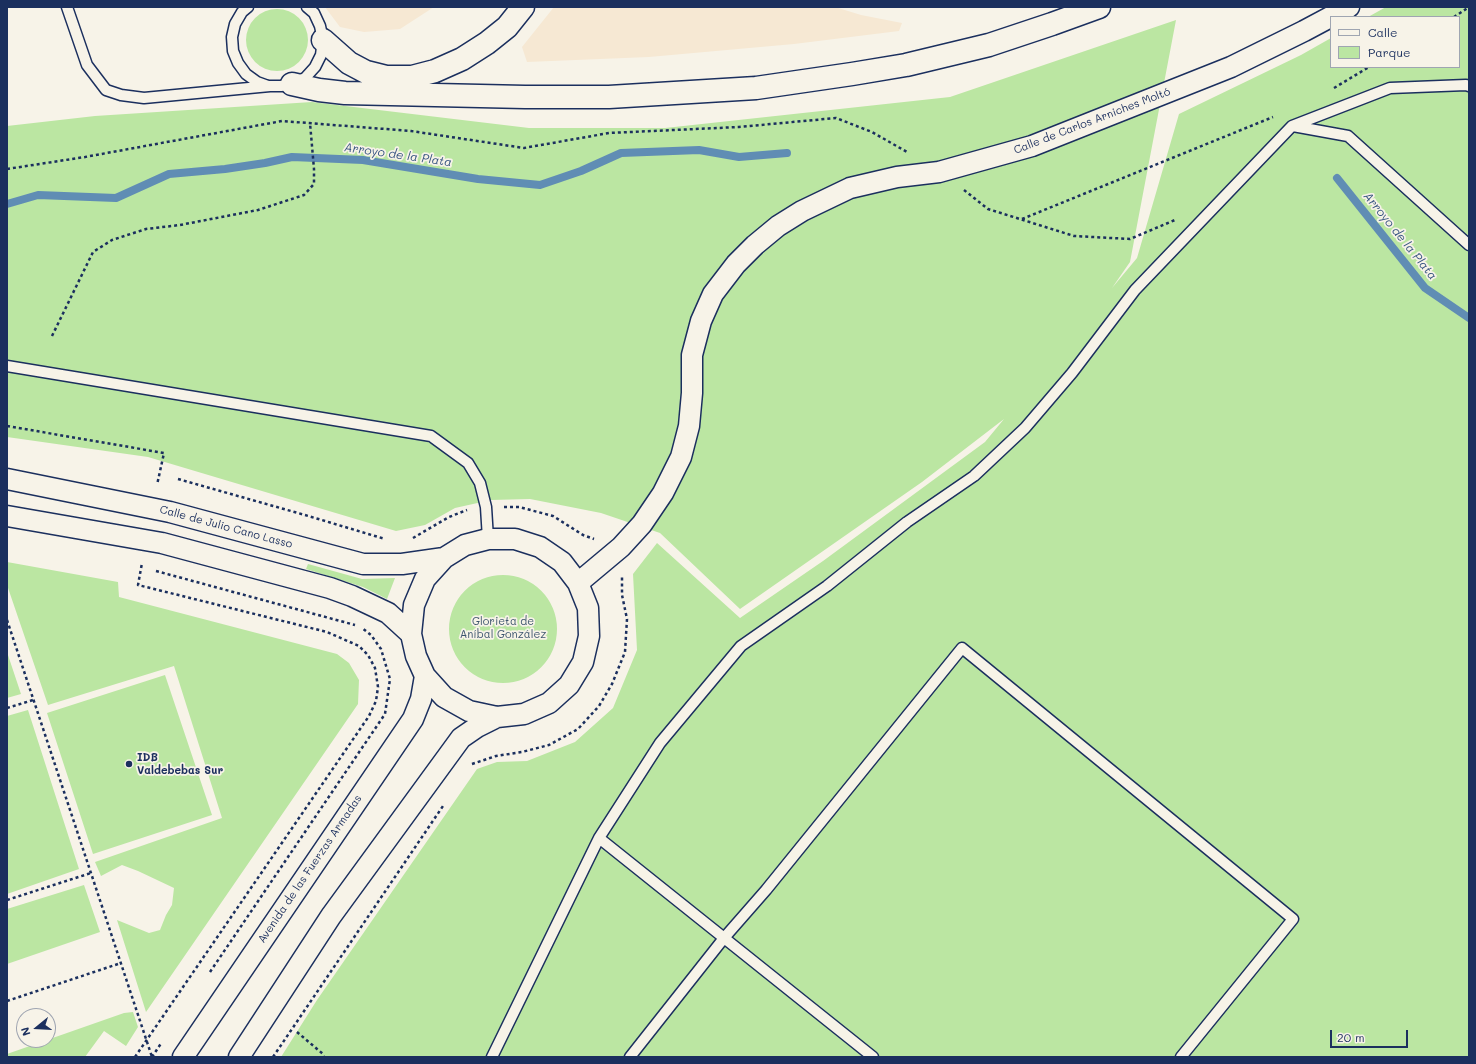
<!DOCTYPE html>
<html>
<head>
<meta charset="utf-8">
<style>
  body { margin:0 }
  #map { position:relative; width:1476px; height:1064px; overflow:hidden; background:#f7f3e8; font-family:Mali,sans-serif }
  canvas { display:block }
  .frame { position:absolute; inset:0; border:8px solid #1b2f5e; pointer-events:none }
  .legend { position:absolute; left:1330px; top:16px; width:130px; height:52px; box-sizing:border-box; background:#f7f3e8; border:1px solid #9fa5b1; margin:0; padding:5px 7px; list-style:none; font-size:12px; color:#1b2f5e }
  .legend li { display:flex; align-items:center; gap:8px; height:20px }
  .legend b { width:20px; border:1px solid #9fa5b1 }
  .north { position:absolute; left:16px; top:1008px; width:40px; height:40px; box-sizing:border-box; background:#f7f3e8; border:1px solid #9fa5b1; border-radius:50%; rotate:252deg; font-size:11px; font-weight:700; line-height:16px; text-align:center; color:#1b2f5e }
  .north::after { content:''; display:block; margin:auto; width:14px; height:18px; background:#1b2f5e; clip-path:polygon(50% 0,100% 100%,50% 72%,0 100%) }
  .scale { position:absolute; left:1330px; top:1030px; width:78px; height:18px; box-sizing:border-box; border:2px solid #1b2f5e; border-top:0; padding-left:5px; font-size:12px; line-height:14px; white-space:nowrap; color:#1b2f5e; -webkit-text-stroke:3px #f7f3e8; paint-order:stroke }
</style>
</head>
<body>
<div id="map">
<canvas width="1476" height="1064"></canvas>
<div class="frame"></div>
<ul class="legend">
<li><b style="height:5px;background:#f7f3e8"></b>Calle</li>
<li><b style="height:11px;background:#bbe6a2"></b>Parque</li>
</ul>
<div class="north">N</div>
<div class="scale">20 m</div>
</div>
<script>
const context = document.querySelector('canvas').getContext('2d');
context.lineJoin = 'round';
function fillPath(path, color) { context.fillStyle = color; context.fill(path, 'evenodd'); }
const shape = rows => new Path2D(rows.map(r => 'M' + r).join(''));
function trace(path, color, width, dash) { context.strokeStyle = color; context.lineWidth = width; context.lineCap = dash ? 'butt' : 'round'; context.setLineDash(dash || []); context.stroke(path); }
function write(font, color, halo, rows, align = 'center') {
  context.font = font + ' Mali,sans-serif'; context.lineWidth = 3.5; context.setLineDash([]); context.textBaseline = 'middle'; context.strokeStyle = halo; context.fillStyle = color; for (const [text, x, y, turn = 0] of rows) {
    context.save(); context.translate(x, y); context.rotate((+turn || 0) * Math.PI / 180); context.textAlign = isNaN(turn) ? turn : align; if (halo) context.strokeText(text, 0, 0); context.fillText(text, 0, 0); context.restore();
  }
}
fillPath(shape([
  [325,7,434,7,400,29,364,32,340,27],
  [554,7,835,7,861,15,902,23,899,31,794,44,649,57,527,62,522,47]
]), '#f6e8d3');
fillPath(shape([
  [1386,7,1469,7,1469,1057,281,1057,317,1000,477,769,497,762,527,761,575,742,613,708,637,650,633,574,657,543,740,618,823,561,985,442,1004,419,922,482,740,609,660,533,601,513,530,499,491,500,455,508,425,525,396,531,148,457,7,437,7,126,95,116,312,102,529,128,665,128,950,97,1176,20,1130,262,1112,288,1137,258,1179,114,1301,55,1331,38,1331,67,1459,67,1459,17,1368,17],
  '246 40a31 31 0 1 1 62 0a31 31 0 1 1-62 0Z',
  [7,562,118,582,119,597,337,654,349,663,359,680,358,704,146,1012,117,920,149,933,160,930,166,915,172,905,174,888,138,871,122,865,101,876,95,862,222,818,174,666,48,705,7,585],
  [308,564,362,579,395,578,387,599,363,587,306,569],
  '449 629a54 54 0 1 1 108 0a54 54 0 1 1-108 0Z',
  [7,652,21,694,7,698],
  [165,675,212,815,93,854,47,713],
  [28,710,79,869,7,894,7,716],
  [84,885,100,932,7,964,7,909],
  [133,1012,138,1027,126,1046,104,1031,85,1057,7,1057,7,1054,124,1013]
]), '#bbe6a2');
trace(shape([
  [1337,178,1425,288,1469,318],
  [7,204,38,195,116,198,169,174,225,169,265,163,292,157,363,160,478,179,540,185,581,171,621,153,699,150,739,157,787,153]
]), '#608db4', 8);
const service = shape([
  [67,7,87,65,106,90,121,95,144,98,270,86,281,86,292,84,305,78,315,67,321,55,323,40,320,26,314,13,307,7],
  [248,7,242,12,235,24,232,37,233,51,238,63,246,74,257,82,268,86],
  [1293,126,1348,136,1469,245],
  [7,366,431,436,468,463,480,483,486,507,488,539],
  [599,838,873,1057],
  [492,1057,599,838,660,743,741,646,827,586,907,522,974,476,1025,428,1072,373,1135,290,1292,126,1390,88,1466,85,1469,86],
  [630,1057,724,938,766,890,962,648,1293,919,1181,1057]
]);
const minor = shape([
  [7,479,170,512,363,564,402,564,444,558,465,545,488,539,515,539,540,547,562,562,578,583,588,608,589,636,583,662,569,685,549,703,524,714,497,717,469,711,444,697,425,676,416,656,411,634,414,605,425,579,444,558],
  [7,516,162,543,330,588,352,596,388,613,411,634],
  [578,583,621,547,642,524,663,493,681,457,689,426,692,393,692,355,701,321,713,294,736,264,755,245,778,226,802,211,850,188,897,177,939,172,1032,146,1231,67,1304,31,1349,7],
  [183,1057,413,719,421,699,425,676],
  [239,1057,331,916,461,738,477,727,497,717]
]);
const motorway = shape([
  [323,40,349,63,366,72,386,77,412,77,435,71,462,59,487,43,507,27,523,7],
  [292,84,319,90,345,93,525,97,609,97,756,88,852,74,906,65,989,45,1052,24,1099,7]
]);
trace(service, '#1b2f5e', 13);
trace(minor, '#1b2f5e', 23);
trace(motorway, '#1b2f5e', 25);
trace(shape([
  [1454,17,1469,7],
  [1334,88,1369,67],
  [7,169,85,157,282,121,411,131,524,148,609,133,739,127,836,118,872,132,907,152],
  [964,190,988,209,1074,236,1130,239,1175,220],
  [1022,219,1273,117],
  [52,336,93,252,112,240,146,229,180,225,258,210,304,195,314,184,314,169,310,123],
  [7,426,164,453,157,485],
  [178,479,305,515,385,539],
  [504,507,519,507,553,516,583,535,594,539],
  [413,538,449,517,467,510],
  [156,571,355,625],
  [7,620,152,1057],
  [7,708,33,700],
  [472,764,496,756,522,752,549,745,578,729,599,706,612,684,625,652,627,619,622,595,622,577],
  [7,900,91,873],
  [210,972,385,714,390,679,381,649,371,635,362,628],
  [7,1001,121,963],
  [297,1032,323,1054,324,1057],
  [135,1057,369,716,376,701,378,687,375,668,368,655,359,646,327,632,138,585,142,563],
  [152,1057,162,1042],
  [273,1057,443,806]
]), '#1b2f5e', 2.5, [3, 3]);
trace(service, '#f7f3e8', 10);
trace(minor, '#f7f3e8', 20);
trace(motorway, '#f7f3e8', 22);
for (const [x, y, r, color] of [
  [129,764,4,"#1b2f5e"]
]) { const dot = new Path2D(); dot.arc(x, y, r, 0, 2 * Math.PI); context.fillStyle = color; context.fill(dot); trace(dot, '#f7f3e8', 1.5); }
write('11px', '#1b2f5e', '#f7f3e8', [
  ["Calle de Carlos Arniches Moltó",1092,121,-21],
  ["Calle de Julio Cano Lasso",226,527,15],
  ["Avenida de las Fuerzas Armadas",310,869,-56]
]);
write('11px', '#3b546c', '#f7f3e8', [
  ["Glorieta de",503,622],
  ["Aníbal González",503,635]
]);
write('bold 11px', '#1b2f5e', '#f7f3e8', [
  ["IDB",137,758],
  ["Valdebebas Sur",137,771]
], 'left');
write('italic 12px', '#385682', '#f7f3e8', [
  ["Arroyo de la Plata",398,155,8],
  ["Arroyo de la Plata",1400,236,51]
]);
</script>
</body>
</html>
